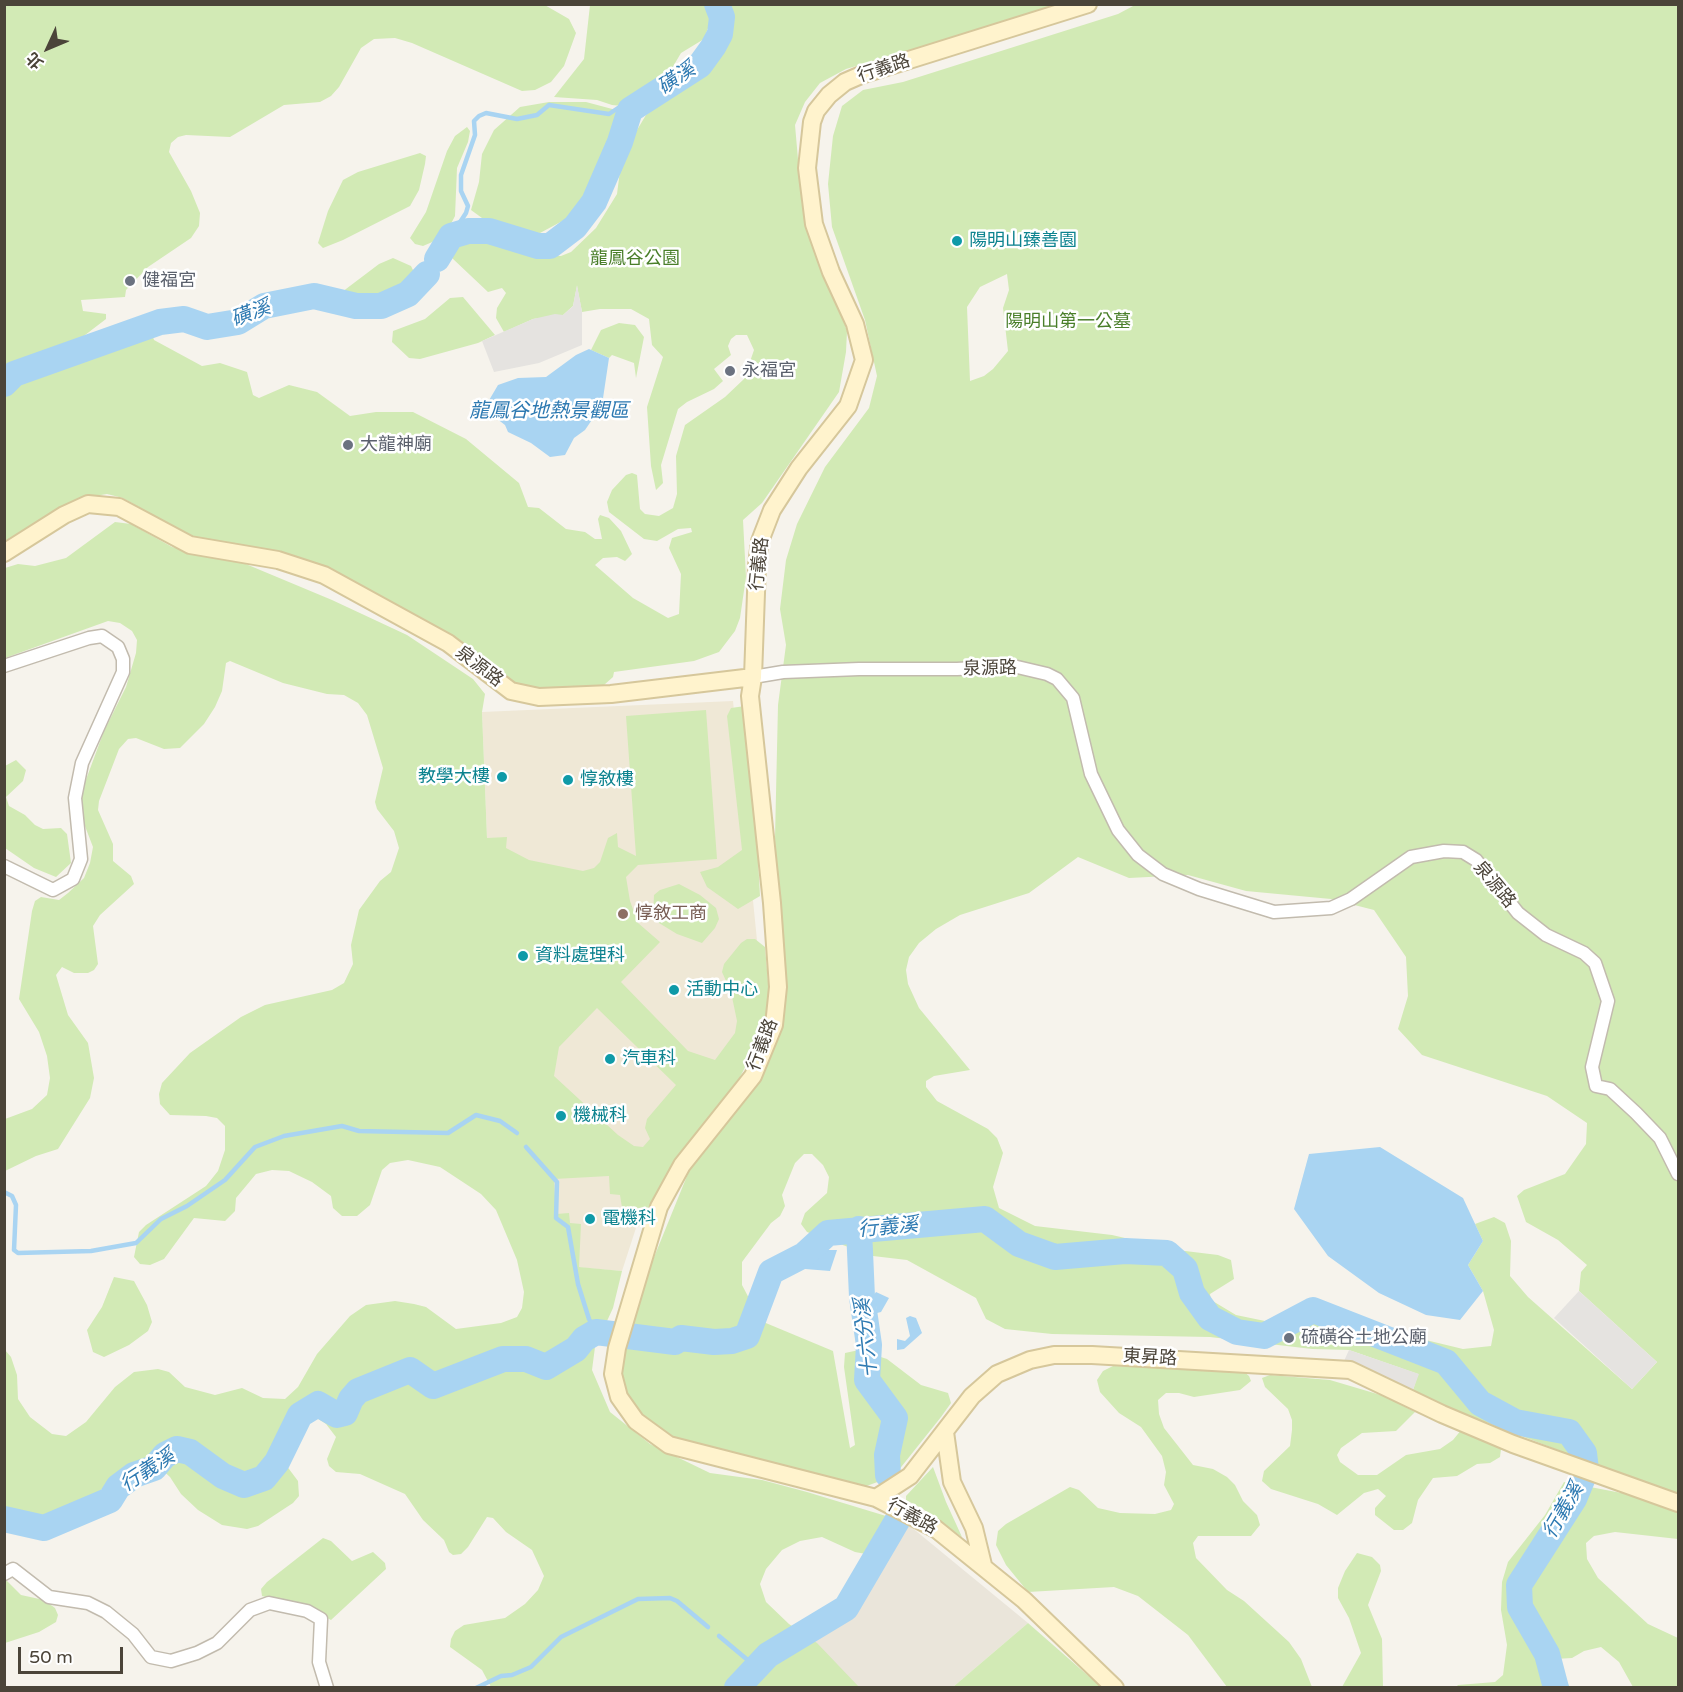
<!DOCTYPE html>
<html>
<head>
<meta charset="utf-8">
<style>
  body { margin:0 }
  #map { position:relative; width:1683px; height:1692px; overflow:hidden; background:#f6f3ec; font-family:"Varela Round","Noto Sans TC",sans-serif }
  canvas { display:block }
  .frame { position:absolute; inset:0; border:6px solid #4b4439; pointer-events:none }
  .north { position:absolute; left:18px; top:18px; width:60px; height:60px; -webkit-text-stroke:4px #fff; paint-order:stroke; rotate:226deg; font-size:16px; font-weight:700; line-height:24px; text-align:center; color:#4b4439 }
  .north::after { content:''; display:block; margin:auto; width:21px; height:27px; background:#4b4439; clip-path:polygon(50% 0,100% 100%,50% 72%,0 100%) }
  .scale { position:absolute; left:18px; top:1647px; width:105px; height:27px; box-sizing:border-box; border:3px solid #4b4439; border-top:0; padding-left:8px; font-size:18px; line-height:21px; white-space:nowrap; color:#4b4439; -webkit-text-stroke:4px #fff; paint-order:stroke }
</style>
</head>
<body>
<div id="map">
<canvas width="1683" height="1692"></canvas>
<div class="frame"></div>
<div class="north">北</div>
<div class="scale">50 m</div>
</div>
<script>
const context = document.querySelector('canvas').getContext('2d');
context.lineJoin = 'round';
function fillPath(path, color) { context.fillStyle = color; context.fill(path, 'evenodd'); }
const shape = rows => new Path2D(rows.map(r => 'M' + r).join(''));
function trace(path, color, width, dash) { context.strokeStyle = color; context.lineWidth = width; context.lineCap = dash ? 'butt' : 'round'; context.setLineDash(dash || []); context.stroke(path); }
function write(font, color, halo, rows, align = 'center') {
  context.font = font + ' "Varela Round","Noto Sans TC",sans-serif'; context.lineWidth = 5; context.setLineDash([]); context.textBaseline = 'middle'; context.strokeStyle = halo; context.fillStyle = color; for (const [text, x, y, turn = 0] of rows) {
    context.save(); context.translate(x, y); context.rotate((+turn || 0) * Math.PI / 180); context.textAlign = isNaN(turn) ? turn : align; if (halo) context.strokeText(text, 0, 0); context.fillText(text, 0, 0); context.restore();
  }
}
fillPath(shape([
  [910,1526,1028,1623,953,1687,797,1687,805,1643,850,1614,873,1570,900,1531]
]), '#eae5da');
fillPath(shape([
  [733,701,764,1010,648,1191,622,1271,537,1264,487,838,482,712]
]), '#efe8d6');
fillPath(shape([
  [543,4,569,19,576,33,564,66,551,82,535,90,522,91,412,43,395,38,374,39,361,48,339,87,331,96,320,102,284,105,230,137,186,135,178,137,171,143,169,152,191,191,200,213,199,226,191,238,148,267,126,290,125,297,81,300,83,311,106,314,106,319,72,345,27,363,5,379,5,5],
  [590,5,711,5,711,20,704,39,681,53,665,80,644,88,622,106,612,105,597,100,554,97,584,59],
  [731,5,1063,5,846,69,820,83,805,102,795,125,802,205,847,331,846,352,839,392,762,503,743,520,746,577,740,618,735,631,719,652,694,661,614,672,613,677,604,685,588,689,537,689,511,682,367,590,192,537,123,498,107,494,89,497,5,543,5,397,20,380,40,369,63,359,127,346,150,328,154,340,202,366,220,363,247,372,253,395,259,398,289,385,317,392,350,416,376,412,413,412,466,439,519,483,528,507,539,508,566,529,585,532,595,539,602,539,598,519,600,515,609,518,621,531,632,554,625,561,617,557,603,558,595,565,633,598,668,618,679,614,681,574,669,548,672,538,692,532,691,528,678,529,657,541,644,539,609,512,607,502,612,490,626,475,632,473,637,475,640,509,645,514,659,516,673,508,677,494,676,456,685,425,725,397,744,379,754,350,747,335,736,335,731,339,728,346,731,355,714,369,723,381,714,389,687,402,678,409,661,465,663,483,656,490,651,466,647,407,663,357,652,345,649,319,631,309,600,309,582,312,577,286,573,306,563,315,533,319,504,332,496,318,497,308,506,293,502,288,488,292,452,258,452,250,466,238,478,235,491,236,544,255,561,256,571,252,596,228,617,194,622,155,646,115,714,61,731,19],
  [1135,5,1678,5,1678,1496,1433,1402,1413,1390,1418,1374,1349,1350,1312,1349,1210,1337,1052,1334,1005,1329,986,1319,976,1298,907,1260,873,1256,807,1232,801,1224,805,1213,827,1193,829,1177,823,1165,812,1154,804,1154,795,1163,782,1195,785,1206,780,1216,771,1223,742,1262,742,1285,761,1321,833,1351,850,1448,855,1445,844,1367,845,1353,859,1350,887,1359,921,1385,948,1393,951,1403,941,1417,894,1476,861,1488,667,1436,641,1416,621,1390,614,1371,629,1319,689,1171,743,1090,781,1020,775,838,778,705,786,645,780,609,786,560,797,524,825,467,869,408,877,376,865,320,832,227,828,184,833,136,842,106,863,90,903,82,1118,14],
  [1007,274,1009,290,1003,308,1008,351,993,369,984,376,970,381,967,307,980,287],
  [1078,857,1129,878,1188,875,1246,891,1331,899,1374,910,1406,957,1408,996,1398,1029,1422,1055,1547,1096,1587,1123,1586,1144,1565,1174,1524,1190,1517,1196,1526,1222,1558,1240,1587,1265,1581,1272,1579,1291,1657,1362,1632,1389,1528,1297,1510,1276,1511,1241,1505,1223,1494,1217,1475,1224,1483,1241,1468,1265,1483,1291,1494,1330,1491,1346,1463,1349,1372,1327,1324,1306,1295,1308,1265,1321,1236,1315,1211,1300,1210,1294,1234,1279,1231,1260,1218,1255,1177,1250,1112,1235,1035,1226,999,1208,993,1187,1003,1153,997,1138,988,1129,937,1101,926,1087,926,1081,934,1076,970,1070,919,1008,908,984,906,970,909,957,919,943,936,929,960,915,1029,893],
  [549,102,586,102,616,110,620,117,586,197,568,218,540,233,520,232,482,218,471,210,479,182,482,154,494,130,520,107],
  [467,127,470,131,468,142,457,168,455,216,444,237,423,246,415,244,410,238,426,212,447,151,455,136],
  [420,153,426,156,425,164,419,190,410,206,343,240,323,248,318,243,328,211,343,180,358,172],
  [393,258,411,266,414,272,411,284,394,298,373,302,342,292,379,264],
  [463,297,495,335,478,343,420,359,409,358,392,342,393,331,425,319,450,298],
  [619,323,635,325,644,337,636,378,634,363,612,355,609,358,591,350,601,330],
  [115,522,131,524,172,547,241,562,332,600,407,635,473,679,485,694,482,712,487,838,507,837,506,848,529,860,583,871,594,868,600,862,608,838,617,833,618,847,636,856,626,716,706,710,717,859,638,865,626,877,630,901,638,923,660,942,621,982,688,1051,715,1060,735,1033,737,1021,731,992,722,972,724,964,741,943,747,939,755,939,765,947,771,1016,737,1083,642,1226,631,1227,624,1220,620,1195,610,1194,609,1176,554,1179,556,1214,569,1213,570,1223,581,1224,579,1267,622,1271,613,1308,595,1347,592,1370,610,1412,650,1444,710,1473,762,1480,807,1492,886,1516,889,1521,874,1545,866,1554,855,1552,822,1537,800,1541,782,1550,766,1569,760,1584,766,1602,789,1624,817,1643,859,1687,491,1687,482,1670,450,1647,451,1639,455,1631,464,1625,505,1618,525,1604,538,1590,544,1576,532,1550,506,1532,493,1518,487,1517,468,1547,461,1554,453,1555,449,1552,444,1540,423,1520,405,1494,360,1474,336,1472,329,1466,327,1459,336,1437,326,1424,314,1416,305,1417,277,1453,298,1481,299,1496,293,1503,258,1526,247,1529,222,1525,198,1510,181,1494,170,1477,159,1467,145,1463,112,1479,88,1503,41,1531,27,1532,5,1528,5,1350,11,1357,17,1375,18,1399,30,1417,52,1434,66,1436,86,1422,115,1387,134,1372,158,1369,169,1372,185,1387,215,1395,242,1388,263,1398,285,1399,298,1387,317,1354,350,1316,366,1305,395,1301,414,1304,426,1307,456,1329,501,1323,517,1317,522,1308,524,1292,517,1260,496,1210,481,1194,440,1167,408,1160,390,1163,382,1170,370,1205,357,1216,342,1216,333,1208,331,1196,312,1182,289,1171,272,1170,256,1174,236,1198,235,1211,225,1221,194,1218,164,1259,150,1265,140,1264,134,1257,139,1232,146,1225,206,1186,218,1171,225,1150,225,1126,217,1118,206,1116,170,1115,160,1104,159,1094,162,1083,190,1053,241,1017,265,1005,332,990,344,983,353,964,351,945,359,910,380,881,391,872,399,848,394,831,377,809,375,802,383,768,367,715,358,703,344,695,327,694,283,683,230,661,226,663,222,691,215,707,204,724,180,748,164,749,136,738,128,739,119,749,99,801,98,810,113,844,113,861,131,876,134,884,100,915,93,926,98,964,94,970,88,973,74,973,62,967,56,975,68,1015,88,1043,94,1078,90,1098,58,1149,36,1156,5,1171,5,1119,32,1109,47,1095,50,1078,47,1056,39,1032,19,999,32,911,35,901,41,897,59,900,68,893,84,878,90,863,93,847,83,821,81,799,84,785,104,731,126,687,136,653,137,640,132,631,120,623,108,621,5,658,5,568,18,564,35,566,66,558],
  [597,1008,676,1085,647,1119,645,1128,650,1139,643,1147,634,1146,618,1135,554,1076,559,1047],
  [745,706,750,711,760,896,738,909,707,887,700,872,718,867,742,850,727,716,731,708],
  [16,760,26,770,23,781,6,797,9,806,25,815,35,825,43,829,61,828,67,834,71,863,56,877,34,868,5,848,5,766],
  [679,884,700,895,716,908,719,919,715,928,702,943,677,934,659,923,653,915,654,895,660,890],
  [114,1277,134,1281,147,1305,152,1322,148,1331,129,1345,104,1357,93,1352,87,1330,102,1307],
  [1113,1366,1242,1370,1249,1376,1251,1381,1240,1390,1194,1397,1179,1393,1166,1393,1158,1400,1159,1414,1164,1428,1193,1465,1213,1469,1227,1477,1235,1485,1243,1501,1257,1515,1260,1525,1251,1536,1198,1536,1193,1543,1196,1558,1227,1590,1244,1601,1289,1642,1301,1659,1312,1687,1227,1687,1188,1635,1138,1596,1114,1587,1028,1592,1006,1565,996,1545,998,1531,1006,1524,1070,1487,1079,1490,1098,1508,1120,1513,1155,1514,1171,1510,1174,1504,1164,1485,1166,1472,1162,1456,1141,1427,1119,1413,1100,1392,1097,1380,1103,1371],
  [1270,1375,1330,1380,1384,1396,1415,1412,1396,1431,1362,1433,1341,1448,1337,1455,1340,1462,1358,1475,1377,1475,1406,1455,1440,1449,1453,1440,1462,1429,1501,1449,1500,1457,1490,1463,1477,1464,1457,1476,1433,1478,1418,1500,1412,1523,1403,1530,1394,1530,1375,1515,1375,1508,1386,1496,1378,1489,1364,1493,1337,1515,1318,1504,1271,1489,1262,1481,1264,1471,1290,1446,1292,1430,1292,1420,1288,1409,1265,1387,1262,1378],
  [933,1467,946,1502,962,1537,923,1509,906,1500,906,1496],
  [1564,1482,1632,1495,1678,1509,1678,1539,1615,1532,1594,1536,1586,1543,1587,1559,1598,1578,1648,1624,1678,1638,1678,1687,1633,1687,1619,1662,1601,1647,1584,1651,1572,1658,1555,1659,1556,1667,1570,1687,1455,1688,1458,1685,1495,1682,1503,1675,1507,1645,1501,1610,1502,1582,1508,1562,1545,1515],
  [323,1538,331,1541,352,1561,373,1552,385,1563,386,1569,331,1620,308,1608,262,1596,261,1589,267,1582],
  [1357,1553,1372,1557,1380,1565,1381,1571,1368,1605,1382,1639,1383,1687,1342,1687,1361,1653,1349,1618,1338,1598,1338,1588,1345,1571],
  [4,1578,21,1595,44,1600,55,1608,58,1615,56,1622,39,1632,5,1643],
  [1028,1623,1101,1687,953,1687]
]), '#d2eab5');
fillPath(shape([
  [577,285,582,312,582,345,539,363,494,372,482,341,533,319,555,314,563,315,573,306],
  [1579,1291,1657,1362,1632,1389,1554,1318],
  [1349,1350,1419,1374,1413,1390,1344,1361]
]), '#e5e3e0');
fillPath(shape([
  [589,349,609,358,602,405,585,430,574,438,565,455,550,457,531,443,508,432,505,425,492,415,488,402,498,385,518,378,546,377,576,355],
  [1380,1147,1463,1198,1483,1241,1468,1265,1483,1291,1460,1320,1426,1315,1379,1293,1328,1256,1294,1209,1309,1154],
  [824,1250,837,1250,830,1271,805,1269,803,1260],
  [876,1292,889,1298,881,1312,877,1313,876,1306,870,1300],
  [910,1316,916,1318,922,1333,904,1349,897,1350,897,1339,905,1341,910,1336,906,1318]
]), '#a9d4f2');
trace(shape([
  [451,236,466,213,468,206,461,191,461,175,475,135,474,121,479,116,486,113,517,119,537,115,549,105,609,114,618,108,630,110],
  [526,1147,557,1182,556,1218,568,1227,578,1284,589,1319,596,1332],
  [4,1192,12,1196,16,1205,14,1250,18,1253,91,1251,136,1243,161,1219,187,1206,225,1180,255,1147,284,1136,342,1126,359,1131,448,1133,476,1115,500,1121,517,1133],
  [719,1636,756,1667],
  [476,1688,501,1676,512,1675,531,1667,561,1637,638,1599,670,1598,677,1601,708,1627]
]), '#a9d4f2', 4.5);
trace(shape([
  [437,259,451,236,468,231,489,231,538,246,550,246,575,227,594,202,620,142,630,110,700,65,713,47,720,34,722,17,717,4],
  [4,384,14,374,160,322,184,319,207,327,238,322,264,306,314,296,356,306,381,306,408,294,427,274],
  [859,1229,862,1297,869,1345,867,1380,895,1418,887,1455,888,1475],
  [4,1519,44,1528,110,1500,118,1487,134,1475,154,1468,165,1455,177,1449,190,1452,223,1476,244,1485,264,1478,277,1462,300,1415,318,1404,337,1415,345,1413,351,1399,358,1391,410,1370,433,1386,503,1359,526,1359,546,1367,576,1349,584,1339,596,1332,675,1342,681,1338,714,1342,732,1341,747,1336,771,1272,804,1255,828,1233,985,1219,1019,1244,1055,1257,1125,1251,1167,1253,1185,1269,1192,1293,1210,1318,1237,1332,1264,1336,1313,1310,1446,1362,1480,1403,1515,1422,1569,1432,1584,1453,1586,1470,1574,1499,1519,1585,1520,1607,1547,1654,1556,1688],
  [737,1688,768,1655,846,1608,897,1521]
]), '#a9d4f2', 26);
const street = shape([
  [4,666,89,638,102,636,118,647,123,659,123,672,82,763,75,798,81,859,73,879,53,890,4,866],
  [753,677,783,672,859,669,957,669,1013,666,1047,674,1057,679,1073,698,1091,774,1118,830,1138,855,1163,874,1199,889,1274,912,1331,908,1351,899,1411,857,1444,851,1463,852,1476,860,1518,913,1546,935,1584,953,1595,963,1608,1001,1592,1067,1596,1086,1610,1089,1636,1113,1660,1138,1678,1174],
  [4,1574,13,1569,49,1597,88,1603,106,1612,133,1634,151,1657,171,1661,197,1653,217,1643,250,1610,269,1603,307,1611,321,1619,319,1662,327,1688]
]);
const secondary = shape([
  [1088,4,861,75,845,82,829,95,816,111,812,122,807,168,814,224,831,272,855,324,864,360,848,406,799,468,772,510,760,541,757,565,753,677,750,696,772,903,778,987,774,1025,753,1076,682,1165,659,1207,617,1348,613,1374,619,1397,636,1421,669,1445,876,1498,936,1529,1024,1600,1115,1688],
  [4,553,64,515,88,504,119,507,190,545,278,560,324,575,448,643,511,691,539,697,611,694,753,677],
  [945,1432,952,1482,974,1528,983,1565],
  [876,1498,910,1476,972,1396,997,1374,1030,1360,1054,1355,1092,1355,1350,1370,1442,1414,1513,1444,1678,1503]
]);
trace(street, '#c2bbae', 15);
trace(secondary, '#d6c79b', 20);
trace(street, '#fff', 12);
trace(secondary, '#fff3cd', 16);
for (const [x, y, r, color] of [
  [957,241,6,"#0f9aa8"],
  [130,281,6,"#6b7280"],
  [730,371,6,"#6b7280"],
  [348,445,6,"#6b7280"],
  [502,777,6,"#0f9aa8"],
  [568,780,6,"#0f9aa8"],
  [623,914,6,"#8d6e63"],
  [523,956,6,"#0f9aa8"],
  [674,990,6,"#0f9aa8"],
  [610,1059,6,"#0f9aa8"],
  [561,1116,6,"#0f9aa8"],
  [590,1219,6,"#0f9aa8"],
  [1289,1338,6,"#6b7280"]
]) { const dot = new Path2D(); dot.arc(x, y, r, 0, 2 * Math.PI); context.fillStyle = color; context.fill(dot); trace(dot, '#fff', 2); }
write('18px', '#4b4439', '#fff', [
  ["行義路",884,69,-18],
  ["行義路",760,564,-84],
  ["泉源路",479,667,37],
  ["泉源路",990,669,-1],
  ["泉源路",1494,885,50],
  ["行義路",763,1045,-69],
  ["東昇路",1150,1358,3],
  ["行義路",912,1517,29]
]);
write('18px', '#0d838f', '#fff', [
  ["陽明山臻善園",969,241],
  ["教學大樓",490,777,"right"],
  ["惇敘樓",580,780],
  ["資料處理科",535,956],
  ["活動中心",686,990],
  ["汽車科",622,1059],
  ["機械科",573,1116],
  ["電機科",602,1219]
], 'left');
write('18px', '#4a7f2a', '#fff', [
  ["龍鳳谷公園",635,259],
  ["陽明山第一公墓",1068,322]
]);
write('18px', '#5b616d', '#fff', [
  ["健福宮",142,281],
  ["永福宮",742,371],
  ["大龍神廟",360,445],
  ["硫磺谷土地公廟",1301,1338]
], 'left');
write('18px', '#785e54', '#fff', [
  ["惇敘工商",635,914]
], 'left');
write('italic 20px', '#2e7ab2', '#fff', [
  ["磺溪",677,79,-34],
  ["磺溪",251,314,-21],
  ["龍鳳谷地熱景觀區",549,412],
  ["行義溪",888,1228,-5],
  ["十六分溪",867,1338,-96],
  ["行義溪",148,1471,-33],
  ["行義溪",1564,1511,-60]
]);
</script>
</body>
</html>
